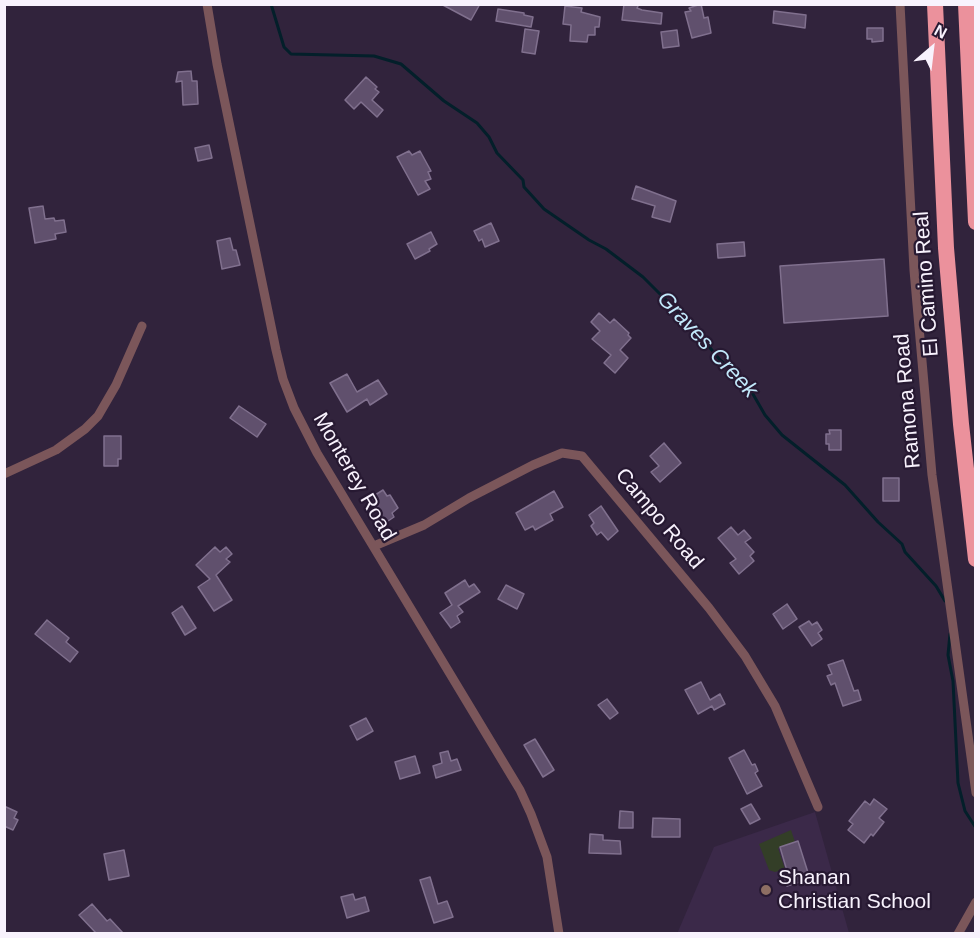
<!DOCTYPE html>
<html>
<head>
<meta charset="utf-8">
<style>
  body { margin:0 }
  #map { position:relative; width:980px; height:938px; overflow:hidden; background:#31233c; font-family:Arial,sans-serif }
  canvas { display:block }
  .frame { position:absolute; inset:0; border:6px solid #f8f2fd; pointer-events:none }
  .north { position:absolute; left:902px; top:18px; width:60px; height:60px; -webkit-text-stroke:4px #271932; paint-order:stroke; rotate:28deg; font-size:16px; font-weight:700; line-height:24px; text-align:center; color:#f8f2fd }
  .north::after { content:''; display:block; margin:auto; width:21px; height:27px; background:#f8f2fd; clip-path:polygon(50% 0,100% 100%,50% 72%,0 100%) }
</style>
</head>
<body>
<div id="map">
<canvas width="980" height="938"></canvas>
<div class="frame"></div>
<div class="north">N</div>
</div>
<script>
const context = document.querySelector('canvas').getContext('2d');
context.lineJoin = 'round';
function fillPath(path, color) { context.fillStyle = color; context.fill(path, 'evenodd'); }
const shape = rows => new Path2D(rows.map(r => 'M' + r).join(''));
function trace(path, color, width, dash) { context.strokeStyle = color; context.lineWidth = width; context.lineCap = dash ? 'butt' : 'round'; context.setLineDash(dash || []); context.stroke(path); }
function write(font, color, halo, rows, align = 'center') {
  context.font = font + ' Arial,sans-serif'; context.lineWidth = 4.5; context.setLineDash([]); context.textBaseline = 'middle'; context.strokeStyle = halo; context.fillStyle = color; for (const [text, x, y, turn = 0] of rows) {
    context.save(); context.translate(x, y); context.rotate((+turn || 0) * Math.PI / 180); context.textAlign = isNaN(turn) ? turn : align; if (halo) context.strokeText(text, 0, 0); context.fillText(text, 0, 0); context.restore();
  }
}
fillPath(shape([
  [815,812,849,933,677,934,714,847]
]), '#3b2949');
fillPath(shape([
  [791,830,795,842,778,848,785,869,775,872,769,870,759,844]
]), '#333e27');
trace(shape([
  [271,4,284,47,291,54,374,56,401,64,444,101,477,123,489,137,497,153,523,180,524,187,544,209,589,240,606,249,643,277,693,327,720,360,746,382,765,415,782,435,845,485,878,522,902,544,905,552,936,586,945,601],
  [950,634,948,655,953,681,958,783,965,811,976,828]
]), '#031f2a', 3);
const building = shape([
  [441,4,480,4,471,20,441,4],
  [624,4,639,4,637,8,642,10,662,13,661,24,622,20,624,4],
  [701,4,704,18,708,17,711,33,692,38,685,12,691,11,689,8,701,4],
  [565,6,582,8,581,12,600,17,599,27,595,27,595,35,588,35,587,42,570,41,571,25,563,24,565,6],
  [498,9,524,13,524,15,533,17,531,27,496,21,498,9],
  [774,11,806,15,805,28,773,23,774,11],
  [867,28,883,28,883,41,872,42,872,39,867,39,867,28],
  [525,29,539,31,535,54,522,52,525,29],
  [677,30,679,46,663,48,661,32,677,30],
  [191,71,192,81,197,81,198,104,183,105,182,81,176,82,178,72,191,71],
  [366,77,377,87,375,89,379,92,372,100,383,110,377,117,361,102,354,109,345,100,366,77],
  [209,145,212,158,198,161,195,148,209,145],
  [409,151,412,155,420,151,431,171,428,172,431,179,425,181,430,189,418,195,397,157,409,151],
  [636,186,676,201,670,222,652,217,655,206,632,199,636,186],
  [43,206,45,219,54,218,55,221,64,220,66,232,55,234,56,239,35,243,29,208,43,206],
  [491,223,499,241,485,247,482,239,479,241,474,231,491,223],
  [431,232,437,244,429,249,430,251,415,259,407,244,431,232],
  [230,238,233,250,236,250,240,265,222,269,217,241,230,238],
  [744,242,745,256,718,258,717,244,744,242],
  [884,259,888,316,784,323,780,266,884,259],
  [599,313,610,323,614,319,629,333,628,335,631,338,620,350,628,358,615,373,604,363,611,355,592,339,600,331,591,322,599,313],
  [347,374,357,392,378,380,387,394,370,405,367,399,347,412,330,383,347,374],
  [239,406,266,424,257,437,230,418,239,406],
  [829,430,841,430,841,450,829,450,829,444,826,444,826,434,830,434,829,430],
  [104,436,121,436,121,459,118,459,118,466,104,466,104,436],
  [664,443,681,463,660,482,651,472,659,466,650,456,664,443],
  [883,478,899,478,899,501,883,501,883,478],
  [383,490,387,496,390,495,398,508,392,513,394,517,385,523,375,507,377,506,372,497,383,490],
  [554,491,563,507,550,514,553,520,535,530,533,526,525,530,516,513,554,491],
  [601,506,618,531,608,540,601,532,597,535,591,526,594,523,589,515,601,506],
  [731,527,738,535,744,530,751,538,745,542,754,552,750,556,754,561,739,574,730,563,736,559,718,538,731,527],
  [215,547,220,552,226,547,232,554,226,559,230,562,216,575,232,600,214,611,198,587,210,579,196,565,215,547],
  [465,580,469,587,474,584,480,592,458,606,463,612,457,616,460,622,451,628,440,613,452,605,445,593,465,580],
  [506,585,524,594,517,609,498,599,506,585],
  [787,604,797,619,783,629,773,614,787,604],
  [182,606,196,628,185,635,172,613,182,606],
  [47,620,69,638,66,642,78,652,70,662,35,634,47,620],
  [809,621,812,625,817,622,822,630,818,633,822,639,812,646,799,627,809,621],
  [843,660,854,691,858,690,861,700,843,706,835,683,831,685,827,676,832,674,828,665,843,660],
  [701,682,710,700,720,694,725,704,714,710,712,706,698,714,685,690,701,682],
  [607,699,618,713,610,719,598,705,607,699],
  [366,718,373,731,357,740,350,726,366,718],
  [535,739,554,770,543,777,524,745,535,739],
  [744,750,752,765,755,764,758,771,755,773,762,786,747,794,729,758,744,750],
  [448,751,451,761,457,759,461,770,436,778,433,766,442,763,440,753,448,751],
  [415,756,420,773,400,779,395,762,415,756],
  [874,799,887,809,879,818,884,822,873,836,871,834,864,843,848,830,853,824,849,821,865,801,870,805,874,799],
  [751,804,760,819,750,824,741,809,751,804],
  [4,806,17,812,14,818,18,820,13,830,4,826,4,806],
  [620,811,633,812,633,828,619,828,620,811],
  [653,818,680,819,680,837,652,837,653,818],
  [590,834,603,835,603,840,620,841,621,854,589,853,590,834],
  [798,841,810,879,787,886,782,872,787,871,780,847,798,841],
  [124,850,129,876,109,880,104,854,124,850],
  [430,877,438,904,447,901,453,917,434,923,420,880,430,877],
  [353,894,355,900,365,897,369,911,347,918,341,897,353,894],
  [92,904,107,921,110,919,123,933,96,933,79,915,92,904]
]);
fillPath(building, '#60506d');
trace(building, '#80708e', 1.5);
trace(shape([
  [207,4,217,64,276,350,283,379,294,408,317,453,520,790,531,814,547,857,559,934],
  [900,4,914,270,932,475,976,793],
  [4,474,56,450,85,429,98,416,116,385,142,326],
  [374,546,424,525,469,498,533,465,562,453,582,456,709,608,745,656,775,706,818,807],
  [958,934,976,902]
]), '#7b565a', 9);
trace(shape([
  [935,4,946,248,961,424,976,559],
  [966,4,976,222]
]), '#eb919c', 16);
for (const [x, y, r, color] of [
  [766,890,6,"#8d6e63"]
]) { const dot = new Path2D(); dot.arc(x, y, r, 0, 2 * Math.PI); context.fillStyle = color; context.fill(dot); trace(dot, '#271932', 2); }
write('21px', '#f8f2fd', '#271932', [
  ["El Camino Real",927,284,-94],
  ["Ramona Road",908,401,-95],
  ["Monterey Road",354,477,60],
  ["Campo Road",659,519,50]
]);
write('21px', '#f8f2fd', '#271932', [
  ["Shanan",778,878],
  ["Christian School",778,902]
], 'left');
write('italic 22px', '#c2e9fb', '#271932', [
  ["Graves Creek",707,345,47]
]);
</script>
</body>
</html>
